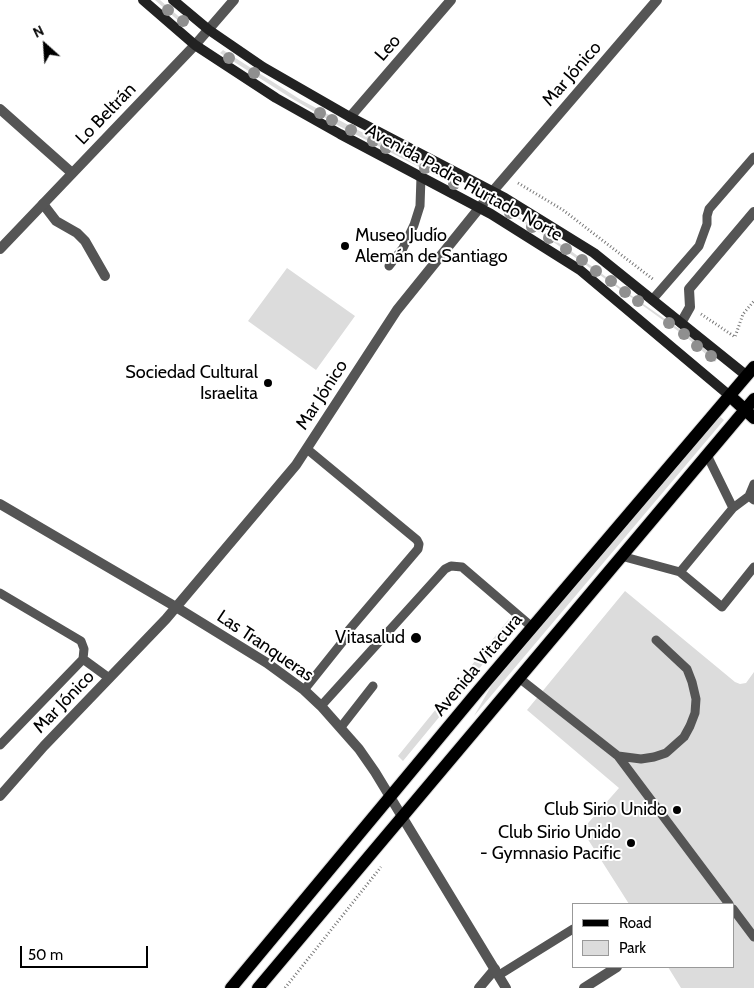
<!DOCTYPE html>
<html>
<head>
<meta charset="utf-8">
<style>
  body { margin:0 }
  #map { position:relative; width:754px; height:988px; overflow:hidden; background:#fff; font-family:Cabin,sans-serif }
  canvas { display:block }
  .legend { position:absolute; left:572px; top:903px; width:162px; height:65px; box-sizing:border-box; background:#fff; border:1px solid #999; margin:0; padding:6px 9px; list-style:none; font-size:15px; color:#000 }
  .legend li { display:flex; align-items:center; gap:10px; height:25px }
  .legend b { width:25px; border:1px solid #999 }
  .north { position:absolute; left:20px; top:20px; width:50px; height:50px; -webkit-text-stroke:4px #fff; paint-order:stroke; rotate:334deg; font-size:14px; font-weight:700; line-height:20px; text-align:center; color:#000 }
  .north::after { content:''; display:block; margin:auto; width:18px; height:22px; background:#000; clip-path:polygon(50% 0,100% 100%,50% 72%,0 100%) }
  .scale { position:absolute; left:20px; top:946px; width:128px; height:22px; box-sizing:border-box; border:2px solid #000; border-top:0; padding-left:6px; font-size:15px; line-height:18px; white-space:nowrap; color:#000; -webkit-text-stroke:4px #fff; paint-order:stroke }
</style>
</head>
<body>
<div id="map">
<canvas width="754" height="988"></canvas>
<ul class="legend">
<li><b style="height:6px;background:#000"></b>Road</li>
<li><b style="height:14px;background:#dcdcdc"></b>Park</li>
</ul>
<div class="north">N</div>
<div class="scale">50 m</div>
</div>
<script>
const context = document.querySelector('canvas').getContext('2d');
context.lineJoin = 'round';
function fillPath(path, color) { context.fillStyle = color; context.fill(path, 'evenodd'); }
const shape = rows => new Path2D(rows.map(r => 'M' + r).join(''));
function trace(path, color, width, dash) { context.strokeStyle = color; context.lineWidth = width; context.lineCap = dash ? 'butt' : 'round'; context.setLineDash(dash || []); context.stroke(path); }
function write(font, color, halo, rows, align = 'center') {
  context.font = font + ' Cabin,sans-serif'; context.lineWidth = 4; context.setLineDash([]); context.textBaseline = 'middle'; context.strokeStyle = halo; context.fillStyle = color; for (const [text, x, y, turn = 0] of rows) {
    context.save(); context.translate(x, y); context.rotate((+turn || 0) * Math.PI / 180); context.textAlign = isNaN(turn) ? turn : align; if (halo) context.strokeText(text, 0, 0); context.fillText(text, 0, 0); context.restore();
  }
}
fillPath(shape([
  [155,0,160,0,185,22,183,25],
  [223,50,301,100,458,183,456,186,339,126,291,98,220,53],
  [504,207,571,251,632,296,688,335,717,359,715,362,685,336,649,310,552,241,502,208],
  [287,268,355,316,316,370,248,321],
  [718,415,724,420,474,716,498,674],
  [625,591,735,682,740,684,746,683,754,672,754,988,681,988,668,967,733,967,733,904,629,904,582,830,619,788,527,710],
  [509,619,515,625,403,761,398,756]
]), '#dcdcdc');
const primary = shape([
  [730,396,754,418],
  [231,988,478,691,754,367],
  [258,988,754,399]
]);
trace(primary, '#dbdbdb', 14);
trace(shape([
  [518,183,563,210,654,280],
  [701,314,735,337,743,314,754,301],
  [285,988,381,867]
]), '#777', 3, [1, 2.5]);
trace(shape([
  [389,266,403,248,414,225,420,206,421,177],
  [652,300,699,246,707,224,707,216,709,209,754,157],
  [307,449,417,540,419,544,418,549,349,630],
  [707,455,733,508],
  [749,496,754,484],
  [621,556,680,572,722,607,754,567],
  [680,572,733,508,749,496,754,500],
  [0,593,81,641,84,649,83,659,0,745],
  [83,659,109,678],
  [519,678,618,756,641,759,654,757,666,753,684,737,690,726,695,713,696,699,692,682,687,669,656,640],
  [304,690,344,640],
  [321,706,445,569,451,566,462,567,532,627],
  [341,727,373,686],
  [618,756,729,904],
  [733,909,754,937],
  [499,975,573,929]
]), '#555', 9);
trace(shape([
  [43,204,56,221,77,233,85,241,105,276]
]), '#555', 10);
trace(shape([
  [0,109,72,173],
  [350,117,451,0],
  [493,191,657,0],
  [681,323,690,307,689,289,754,212],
  [479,988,495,969],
  [584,988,617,967]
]), '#555', 10);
trace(shape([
  [0,249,195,45,234,0],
  [0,504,176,607,267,663,304,690,321,706,359,749,375,772,506,988],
  [0,796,44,746,166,619,296,465,397,310,493,191]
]), '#555', 10);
trace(shape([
  [143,0,195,45,276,98,340,134,491,214,580,270,730,396],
  [173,0,209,30,263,67,350,117,505,198,594,253,747,376]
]), '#222', 10);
trace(primary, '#000', 12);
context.fillStyle = '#8f8f8f';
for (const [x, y] of [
  [168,10],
  [183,21],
  [229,58],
  [254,73],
  [320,113],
  [332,120],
  [351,130],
  [373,141],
  [386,148],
  [425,168],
  [454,184],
  [510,213],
  [532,227],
  [549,238],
  [566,249],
  [582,260],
  [596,271],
  [611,281],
  [625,292],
  [638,301],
  [669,323],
  [684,334],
  [697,346],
  [711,356]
]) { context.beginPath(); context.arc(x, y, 6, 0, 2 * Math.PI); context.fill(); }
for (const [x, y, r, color] of [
  [345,246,5,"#000"],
  [268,383,5,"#000"],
  [416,638,6,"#000"],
  [677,810,5,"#000"],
  [631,843,5,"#000"]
]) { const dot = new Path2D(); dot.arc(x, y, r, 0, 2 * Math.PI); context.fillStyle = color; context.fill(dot); trace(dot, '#fff', 2); }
write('18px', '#000', '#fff', [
  ["Leo",388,48,-49],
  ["Mar Jónico",572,74,-49],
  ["Lo Beltrán",106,114,-46],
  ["Avenida Padre Hurtado Norte",464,183,29],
  ["Mar Jónico",322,395,-57],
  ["Las Tranqueras",265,646,34],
  ["Avenida Vitacura",478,665,-50],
  ["Mar Jónico",64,702,-46]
]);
write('18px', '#000', '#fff', [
  ["Museo Judío",355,236,"left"],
  ["Alemán de Santiago",355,257,"left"],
  ["Sociedad Cultural",258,373],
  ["Israelita",258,394],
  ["Vitasalud",405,638],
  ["Club Sirio Unido",667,810],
  ["Club Sirio Unido",621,833],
  ["- Gymnasio Pacific",621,854]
], 'right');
</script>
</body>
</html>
